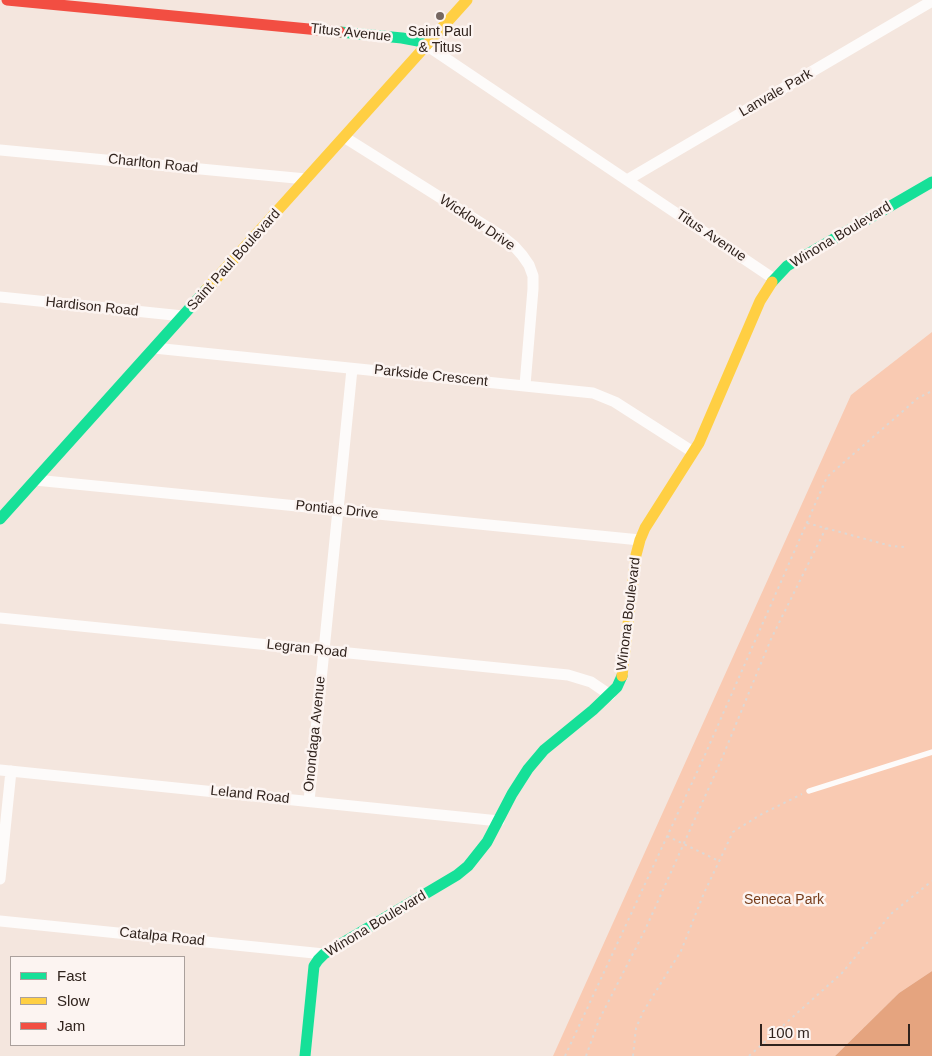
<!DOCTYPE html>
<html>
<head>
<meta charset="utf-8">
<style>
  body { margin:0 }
  #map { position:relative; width:932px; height:1056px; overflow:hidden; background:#f4e6de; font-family:Helvetica,sans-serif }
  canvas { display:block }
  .legend { position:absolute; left:10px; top:956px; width:175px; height:90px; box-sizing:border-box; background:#fcf4f1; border:1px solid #aaa09c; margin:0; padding:6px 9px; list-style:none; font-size:15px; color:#30231d }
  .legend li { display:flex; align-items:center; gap:10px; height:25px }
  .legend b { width:25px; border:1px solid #aaa09c }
  .scale { position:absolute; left:760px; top:1024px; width:150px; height:22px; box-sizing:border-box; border:2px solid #30231d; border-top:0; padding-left:6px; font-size:15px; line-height:18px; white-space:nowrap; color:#30231d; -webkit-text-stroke:4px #fcf4f1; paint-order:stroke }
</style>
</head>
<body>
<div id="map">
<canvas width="932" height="1056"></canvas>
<ul class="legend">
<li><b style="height:6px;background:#16e098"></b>Fast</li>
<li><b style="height:6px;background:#ffcf43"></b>Slow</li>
<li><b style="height:6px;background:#f24e42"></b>Jam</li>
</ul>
<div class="scale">100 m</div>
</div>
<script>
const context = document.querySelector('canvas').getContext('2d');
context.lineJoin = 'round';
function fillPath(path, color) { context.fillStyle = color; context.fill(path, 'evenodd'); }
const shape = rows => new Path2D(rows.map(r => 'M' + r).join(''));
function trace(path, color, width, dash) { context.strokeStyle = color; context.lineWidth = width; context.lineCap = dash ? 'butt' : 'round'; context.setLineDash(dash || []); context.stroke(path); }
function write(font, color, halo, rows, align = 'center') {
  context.font = font + ' Helvetica,sans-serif'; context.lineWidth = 5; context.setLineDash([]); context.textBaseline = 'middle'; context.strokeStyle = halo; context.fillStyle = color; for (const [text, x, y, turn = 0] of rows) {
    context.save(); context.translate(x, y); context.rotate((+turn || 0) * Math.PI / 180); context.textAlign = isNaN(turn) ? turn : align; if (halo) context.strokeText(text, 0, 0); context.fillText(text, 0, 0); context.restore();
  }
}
fillPath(shape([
  [932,332,932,971,899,993,835,1056,553,1056,851,395]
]), '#f9cab2');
fillPath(shape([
  [932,971,932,1056,835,1056,899,993]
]), '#e5a47f');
trace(shape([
  [807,523,891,546,905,547],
  [667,836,719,861],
  [565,1056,704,757,827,477,918,398,932,391],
  [586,1056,599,1020,645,930,720,763,771,639,826,528],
  [633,1056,636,1028,643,1012,681,951,704,893,733,832,760,815,802,794],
  [749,1056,842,973,892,913,932,881]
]), '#dcd8d5', 2, [2.5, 4]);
trace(shape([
  [809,791,932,752]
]), '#fdfbfa', 5.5);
trace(shape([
  [426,45,774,279],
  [344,137,503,237,514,246,522,255,529,265,533,276,533,289,525,385],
  [0,150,306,179],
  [627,180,932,1],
  [0,297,183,316],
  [154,348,593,393,615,402,693,452],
  [35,480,640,540],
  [0,618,568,675,591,682,610,695],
  [0,770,499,821],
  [309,801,352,369],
  [0,879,11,771],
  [0,921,324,954]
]), '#fdfbfa', 11);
trace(shape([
  [340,32,402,38,418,41,426,45],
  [772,282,787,266,932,182],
  [0,519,206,290],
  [305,1056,314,966,318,960,324,954,457,875,468,866,487,842,512,794,528,769,544,750,593,710,617,687,622,676]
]), '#16e098', 11);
trace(shape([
  [206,290,467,0],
  [622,676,636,555,640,540,645,528,699,443,760,301,772,282]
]), '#ffcf43', 11);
trace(shape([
  [7,0,340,32]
]), '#f24e42', 11);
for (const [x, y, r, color] of [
  [440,16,5,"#756761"]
]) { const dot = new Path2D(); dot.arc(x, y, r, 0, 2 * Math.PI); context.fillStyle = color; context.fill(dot); trace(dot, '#fcf4f1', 2); }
write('14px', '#30231d', '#fcf4f1', [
  ["Saint Paul",440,32],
  ["& Titus",440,48]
]);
write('14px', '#30231d', '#fcf4f1', [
  ["Titus Avenue",351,33,6],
  ["Lanvale Park",776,93,-30],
  ["Charlton Road",153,164,6],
  ["Wicklow Drive",477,223,34],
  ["Winona Boulevard",841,235,-31],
  ["Titus Avenue",711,236,34],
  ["Saint Paul Boulevard",234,260,-48],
  ["Hardison Road",92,307,6],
  ["Parkside Crescent",431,376,6],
  ["Pontiac Drive",337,510,6],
  ["Winona Boulevard",629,614,-83],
  ["Legran Road",307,649,6],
  ["Onondaga Avenue",315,734,-84],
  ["Leland Road",250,795,6],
  ["Winona Boulevard",376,924,-31],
  ["Catalpa Road",162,937,6]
]);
write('14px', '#783e1c', '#fcf4f1', [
  ["Seneca Park",784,900]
]);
</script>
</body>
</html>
